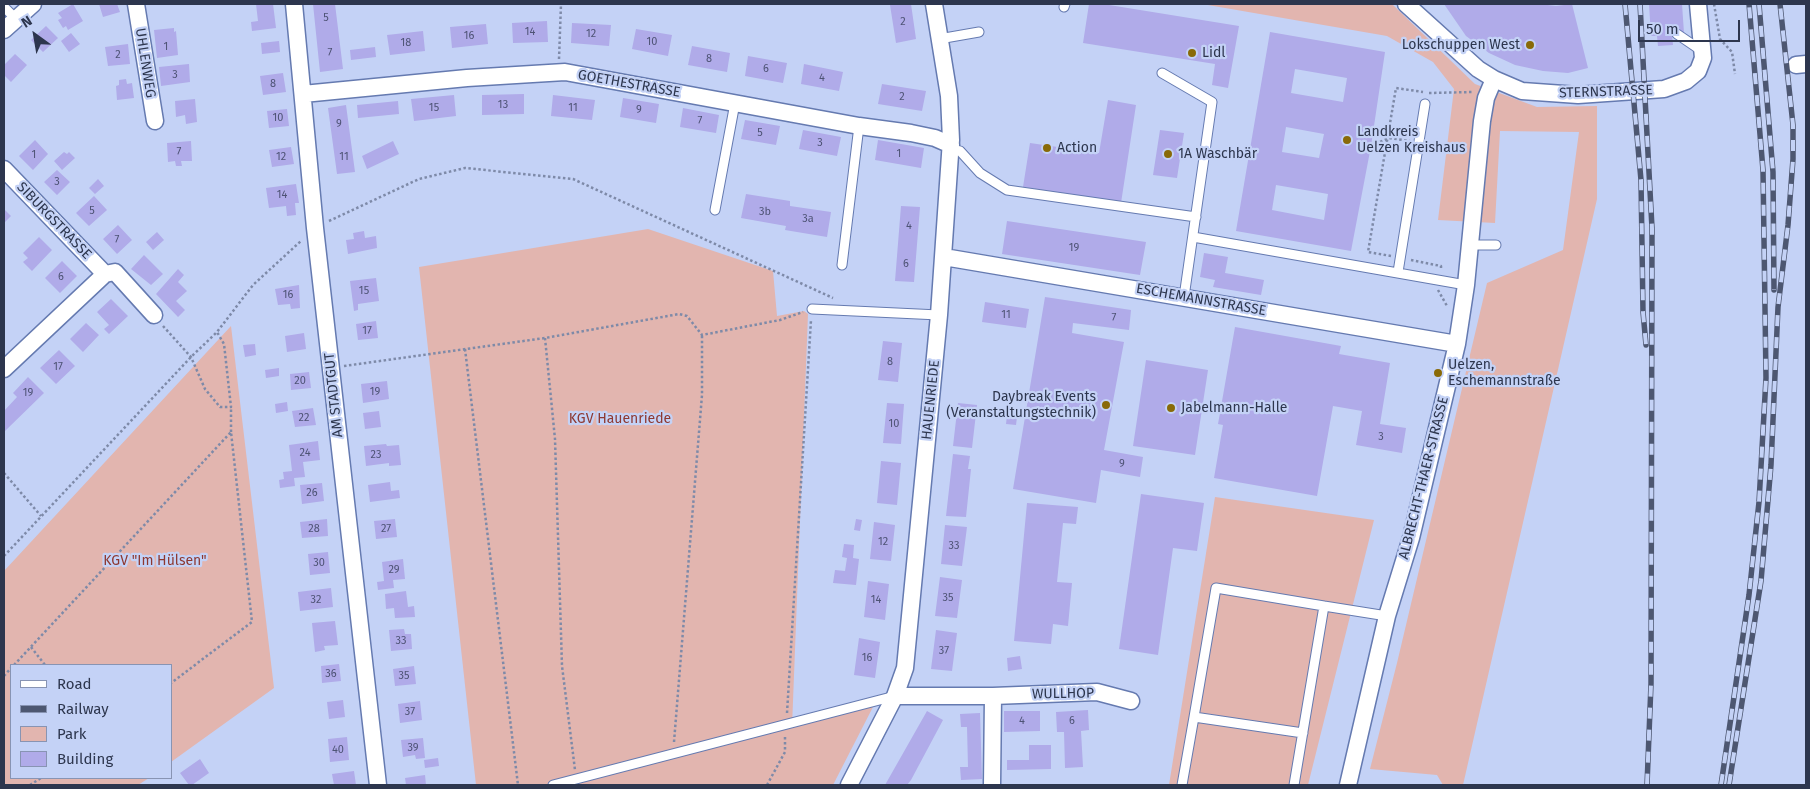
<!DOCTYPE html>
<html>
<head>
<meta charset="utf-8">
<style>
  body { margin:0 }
  #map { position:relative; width:1810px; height:789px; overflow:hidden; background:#c4d2f6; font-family:"Fira Sans",sans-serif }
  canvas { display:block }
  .frame { position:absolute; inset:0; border:5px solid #2d364e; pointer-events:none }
  .legend { position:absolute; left:10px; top:664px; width:162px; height:115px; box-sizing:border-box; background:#c4d2f6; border:1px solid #8894b3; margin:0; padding:6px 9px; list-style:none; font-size:15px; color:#2d364e }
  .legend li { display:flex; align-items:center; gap:10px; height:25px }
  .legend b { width:25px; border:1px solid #8894b3 }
  .north { position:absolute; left:10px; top:10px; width:50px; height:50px; -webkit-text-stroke:4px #c4d2f6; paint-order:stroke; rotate:328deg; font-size:14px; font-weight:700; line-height:20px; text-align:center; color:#2d364e }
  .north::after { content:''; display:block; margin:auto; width:18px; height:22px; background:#2d364e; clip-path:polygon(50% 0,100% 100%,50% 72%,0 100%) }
  .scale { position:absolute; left:1638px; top:20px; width:102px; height:22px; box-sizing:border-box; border:2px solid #2d364e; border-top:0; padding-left:6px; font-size:15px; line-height:18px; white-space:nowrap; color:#2d364e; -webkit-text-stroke:4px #c4d2f6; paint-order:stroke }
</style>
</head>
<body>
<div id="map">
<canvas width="1810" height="789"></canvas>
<div class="frame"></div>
<ul class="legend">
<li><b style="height:6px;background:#fff"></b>Road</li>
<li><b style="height:6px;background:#4d5771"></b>Railway</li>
<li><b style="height:14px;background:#e2b5af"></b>Park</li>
<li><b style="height:14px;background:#b0abe9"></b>Building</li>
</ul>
<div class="north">N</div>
<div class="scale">50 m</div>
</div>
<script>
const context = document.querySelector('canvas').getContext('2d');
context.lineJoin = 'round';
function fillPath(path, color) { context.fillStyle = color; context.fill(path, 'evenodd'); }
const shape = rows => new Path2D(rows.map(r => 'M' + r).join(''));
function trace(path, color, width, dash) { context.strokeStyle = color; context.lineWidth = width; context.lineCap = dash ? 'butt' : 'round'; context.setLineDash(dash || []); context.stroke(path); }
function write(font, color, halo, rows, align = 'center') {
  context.font = font + ' "Fira Sans",sans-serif'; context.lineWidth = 4.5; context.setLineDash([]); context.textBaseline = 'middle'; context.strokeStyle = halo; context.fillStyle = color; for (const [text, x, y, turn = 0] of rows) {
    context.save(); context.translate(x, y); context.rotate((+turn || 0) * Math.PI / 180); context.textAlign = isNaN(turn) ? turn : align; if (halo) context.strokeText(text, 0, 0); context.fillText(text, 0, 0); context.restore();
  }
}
fillPath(shape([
  [1202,4,1393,5,1475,84,1537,107,1597,106,1597,199,1463,785,1443,785,1437,775,1370,769,1397,663,1487,283,1563,250,1579,132,1500,131,1495,223,1438,220,1454,89,1433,62,1387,36],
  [648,229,773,271,777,316,804,311,808,314,792,727,874,705,833,785,476,785,419,267],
  [231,326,274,688,171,762,171,665,11,665,11,778,149,778,138,785,4,785,4,571],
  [1215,497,1374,520,1308,785,1169,785]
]), '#e2b5af');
fillPath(shape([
  [73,4,83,21,68,30,66,26,63,28,58,20,62,18,58,13],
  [99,4,117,4,120,12,103,17],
  [256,4,273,4,276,28,252,31,251,22,258,21],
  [313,4,335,4,343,69,320,72],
  [911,4,916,39,896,43,890,5],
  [1089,4,1103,4,1239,26,1228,88,1212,85,1215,64,1083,43],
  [1444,4,1539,4,1556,6,1572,4,1588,68,1568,73,1543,71,1515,65,1489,53,1466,36],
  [1649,4,1682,4,1684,33,1672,34,1673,45,1658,46,1657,36,1651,36],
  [547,21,548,42,513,43,512,23],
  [572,23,611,25,609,46,571,43],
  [486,24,488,44,452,48,450,27],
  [46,26,58,38,43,52,31,40],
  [174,28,174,32,176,31,178,55,157,58,154,30],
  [636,29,672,35,668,56,632,49],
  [423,31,425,51,390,55,387,35],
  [1270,32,1385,52,1371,146,1351,251,1236,231],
  [1295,69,1347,78,1343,102,1291,93],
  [1286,127,1324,134,1319,158,1282,152],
  [1276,185,1328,194,1324,220,1272,210],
  [71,33,80,44,69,52,61,41],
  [279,41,280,52,262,54,261,43],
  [128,44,130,64,108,66,105,47],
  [692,46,730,53,727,72,688,65],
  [375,47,376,57,351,60,350,50],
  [15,54,27,65,11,82,4,75,4,65],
  [748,56,787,63,783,83,745,76],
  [189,64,190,82,161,86,159,67],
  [804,64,843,72,839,91,801,84],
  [283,73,286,92,263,95,260,76],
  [126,79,127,84,132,83,134,98,117,100,116,86,119,85,119,80],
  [882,84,926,91,922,111,878,104],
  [524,94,524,114,482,115,482,95],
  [454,95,456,116,414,121,411,99],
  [553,95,595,100,592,120,551,116],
  [623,98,659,104,656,123,620,117],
  [195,99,197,122,186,124,185,115,176,117,175,101],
  [1108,100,1136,105,1121,203,1023,187,1030,143,1099,153],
  [398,101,399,114,358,118,357,105],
  [346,105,355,172,337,174,328,108],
  [683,108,719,115,716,133,680,127],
  [287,109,289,126,269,128,267,111],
  [745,120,780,126,776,145,741,139],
  [803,130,841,137,837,156,799,149],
  [1160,130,1184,133,1177,178,1153,175],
  [35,140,48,154,33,170,19,156],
  [878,140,924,148,921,168,875,160],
  [191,141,192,161,181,161,182,166,176,166,175,161,168,162,167,143],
  [393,141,399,154,367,169,362,156],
  [291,147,294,164,272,167,269,150],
  [64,152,67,154,69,152,75,158,62,170,54,161],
  [57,170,70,182,57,195,44,182],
  [98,179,104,186,95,194,89,188],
  [296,184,299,203,295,203,296,215,287,216,286,206,269,208,266,188],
  [746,194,790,201,790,206,831,212,827,237,785,230,786,226,741,218],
  [94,196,107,210,89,226,76,213],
  [901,206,920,207,914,282,895,281],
  [4,209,11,216,4,223],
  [1007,221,1146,242,1140,275,1002,254],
  [118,225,132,240,117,254,103,239],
  [364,231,365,238,376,236,377,248,348,254,346,240,354,239,353,233],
  [157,232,164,240,153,250,146,242],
  [39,237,52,250,32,271,23,262,28,258,23,253],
  [1204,253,1228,257,1225,273,1264,280,1261,295,1213,287,1215,280,1200,277],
  [144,255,163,274,151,285,131,269],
  [62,261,77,276,60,293,45,278],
  [178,269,184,275,178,282,187,291,176,301,185,310,178,317,156,294],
  [376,278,379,301,358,304,358,310,354,311,350,281],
  [299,285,300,308,291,309,290,304,278,305,275,289],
  [1045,297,1131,310,1129,330,1073,323,1072,333,1124,342,1104,450,1143,457,1140,477,1101,470,1096,503,1013,489],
  [111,299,128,316,109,334,104,329,109,325,97,312],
  [985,302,1029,309,1026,328,982,322],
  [376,321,378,338,358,340,356,324],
  [86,323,99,335,83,352,70,339],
  [1235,327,1341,346,1339,354,1390,363,1380,424,1406,428,1402,453,1356,445,1362,411,1333,406,1317,496,1214,478,1223,425,1218,424],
  [304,333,306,349,287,352,285,336],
  [883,341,902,343,898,382,878,380],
  [255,344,256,355,245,357,243,345],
  [59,350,75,366,56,384,40,368],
  [1146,360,1208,370,1195,455,1133,446],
  [279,368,279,376,266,378,265,370],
  [309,372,311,388,291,390,290,374],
  [28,377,44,393,4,432,4,411,17,397,13,393],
  [387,381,389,399,363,403,361,384],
  [287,402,288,411,276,413,275,404],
  [887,403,904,404,901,444,883,443],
  [958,403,977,405,972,448,953,446],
  [1008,407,1018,409,1016,425,1006,424],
  [313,408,316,425,295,427,292,411],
  [379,411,381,427,365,429,363,413],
  [318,441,320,460,303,462,305,477,294,478,295,486,280,488,279,480,284,479,283,472,292,471,289,445],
  [386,444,387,446,399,445,401,465,389,466,389,463,366,466,364,446],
  [953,454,970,456,968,469,971,469,966,517,946,516],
  [881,461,901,463,897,505,877,503],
  [390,482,391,491,399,490,400,498,370,502,368,485],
  [322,483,324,501,302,504,300,485],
  [1141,494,1204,503,1197,551,1173,548,1158,655,1119,649],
  [1027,503,1078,507,1076,524,1063,523,1057,582,1072,583,1068,626,1053,624,1051,644,1014,641],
  [327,519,328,536,302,538,300,522],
  [395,519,397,537,376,539,374,521],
  [856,519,862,520,860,531,854,530],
  [874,522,895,525,891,561,870,559],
  [945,525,967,527,962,566,941,564],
  [844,544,854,545,853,558,859,559,856,585,833,583,835,570,845,571,847,558,842,557],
  [328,552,330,573,310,575,308,554],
  [403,559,405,579,393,580,394,588,378,590,377,582,384,581,382,562],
  [940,577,962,580,957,618,935,616],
  [868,581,889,584,885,620,864,617],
  [331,588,333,607,300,611,298,592],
  [406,591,408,607,414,606,415,617,395,618,394,608,386,609,385,594],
  [335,621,338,645,324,646,325,650,315,652,312,623],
  [404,629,405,634,411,634,412,649,391,651,389,630],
  [936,630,957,633,952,671,931,669],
  [859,638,880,642,875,678,854,675],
  [1020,656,1022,669,1008,671,1007,658],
  [339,664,341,681,322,683,321,666],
  [414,666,416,684,395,686,393,669],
  [343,700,345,717,329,719,327,702],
  [420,701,422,720,400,723,398,704],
  [1088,710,1089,730,1081,731,1083,767,1065,768,1064,732,1057,732,1056,712],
  [927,711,943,720,911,780,907,785,885,785],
  [1004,711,1040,711,1040,731,1004,732],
  [980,713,982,779,961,780,960,767,968,767,967,727,961,727,960,714],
  [347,737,349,760,330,762,328,739],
  [423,738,425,758,416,759,415,755,403,757,401,740],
  [1029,745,1051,745,1051,769,1007,770,1007,760,1029,760],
  [438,758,439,766,425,768,424,760],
  [200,759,209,773,192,785,189,785,180,773],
  [354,771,356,785,334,785,332,774],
  [425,775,426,785,406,785,405,778]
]), '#b0abe9');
const service = shape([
  [4,7,16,19],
  [1064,7,1065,4],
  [1677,34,1702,51],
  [939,39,979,32],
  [1162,73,1212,102,1184,297],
  [951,149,960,151,980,173,1007,190,1196,217],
  [715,210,735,103],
  [1193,237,1466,285],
  [1468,245,1496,245],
  [842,265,859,126],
  [1398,272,1425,104],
  [812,309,939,315],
  [1324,606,1387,616],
  [1194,717,1216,588,1324,606,1294,785],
  [553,785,895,696],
  [1182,785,1194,717,1303,733]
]);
const minor = shape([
  [136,4,155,121],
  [294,4,315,228,378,785],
  [1406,4,1478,69,1494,79,1522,91,1578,95,1664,89,1686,81,1698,71,1703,58,1698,4],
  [4,30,33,4],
  [1796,65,1806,64],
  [303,94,467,78,565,72,859,126,911,133,935,138,951,145],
  [4,169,105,274,4,369],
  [944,257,1457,344],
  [105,274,115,272,154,315],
  [895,696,993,696,1097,692,1131,701],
  [849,785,895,696,905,668,939,315,951,140,949,96,934,4],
  [992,785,993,696],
  [1348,785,1387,616,1411,538,1457,344,1466,285,1482,121,1486,98,1494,79]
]);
trace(service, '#657ab0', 11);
trace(minor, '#657ab0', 19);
trace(shape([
  [1714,4,1720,39,1732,52,1735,74],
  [559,59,561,4],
  [1429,93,1473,92],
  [1371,146,1389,138,1410,141],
  [329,221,419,179,465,168,573,179,833,298],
  [1391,256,1368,252,1396,88,1423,92],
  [1411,260,1441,266,1441,270],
  [1438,290,1447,306],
  [163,326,191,357,205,389,220,407,231,407,224,344,217,332],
  [545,338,555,439,562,666,575,770],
  [465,349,518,785],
  [344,366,545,338,679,314,687,316,702,335,780,320,803,312],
  [231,432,231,407],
  [4,473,41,516],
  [4,556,191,357,217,332,253,285,302,240],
  [31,647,45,665],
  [14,665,231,432,252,622,171,683],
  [4,676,11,668],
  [787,713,811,320],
  [674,742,702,395,702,335],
  [30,785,41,778],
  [767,785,785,752,785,736]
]), '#7e8aa8', 2.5, [2.5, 2.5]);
trace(service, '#fff', 9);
trace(minor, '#fff', 16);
const rail = shape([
  [1625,4,1641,180,1643,312,1646,345],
  [1640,4,1652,228,1651,684,1647,785],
  [1759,4,1773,172,1774,290],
  [1721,785,1749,595,1759,502,1766,378,1763,170,1749,4],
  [1729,785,1761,581,1771,465,1778,307,1788,225,1793,159,1793,125,1780,4]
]);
trace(rail, '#4d5771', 5.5);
trace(rail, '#c4d2f6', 4, [11]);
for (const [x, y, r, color] of [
  [1530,45,5,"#896a08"],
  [1192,53,5,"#896a08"],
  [1347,140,5,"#896a08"],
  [1047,148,5,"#896a08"],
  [1168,154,5,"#896a08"],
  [1438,373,5,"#896a08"],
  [1106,405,5,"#896a08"],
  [1171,408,5,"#896a08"]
]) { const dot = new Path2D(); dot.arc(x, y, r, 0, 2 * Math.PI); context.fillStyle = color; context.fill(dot); trace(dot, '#c4d2f6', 2); }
write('11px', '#4e5375', null, [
  ["5",326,18],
  ["2",903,22],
  ["14",530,32],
  ["12",591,34],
  ["16",469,36],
  ["10",652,42],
  ["18",406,43],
  ["1",166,47],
  ["7",330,53],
  ["2",118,55],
  ["8",709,59],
  ["6",766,69],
  ["3",175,75],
  ["4",822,78],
  ["8",273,84],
  ["2",902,97],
  ["13",503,105],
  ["15",434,108],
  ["11",573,108],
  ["9",639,110],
  ["10",278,118],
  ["7",700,121],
  ["9",339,124],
  ["5",760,133],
  ["3",820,143],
  ["7",179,152],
  ["1",899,154],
  ["1",34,155],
  ["12",281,157],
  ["11",344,157],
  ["3",57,182],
  ["14",282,195],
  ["5",92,211],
  ["3b",765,212],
  ["3a",808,219],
  ["4",909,226],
  ["7",117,240],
  ["19",1074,248],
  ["6",906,264],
  ["6",61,277],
  ["15",364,291],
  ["16",288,295],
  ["11",1006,315],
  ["7",1114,318],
  ["17",367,331],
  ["8",890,362],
  ["17",58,367],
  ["20",300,381],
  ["19",375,392],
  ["19",28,393],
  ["22",304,418],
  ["10",894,424],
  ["3",1381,437],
  ["24",305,453],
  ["23",376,455],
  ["9",1122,464],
  ["26",312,493],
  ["28",314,529],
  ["27",386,529],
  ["12",883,542],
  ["33",954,546],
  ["30",319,563],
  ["29",394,570],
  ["35",948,598],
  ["32",316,600],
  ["14",876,600],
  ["33",401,641],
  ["37",944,651],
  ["16",867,658],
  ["36",331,674],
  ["35",404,676],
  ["37",410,712],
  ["4",1022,721],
  ["6",1072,721],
  ["39",413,748],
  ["40",338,750]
]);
write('14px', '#2d364e', '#c4d2f6', [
  ["Lokschuppen West",1520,45,"right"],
  ["Lidl",1202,53],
  ["Landkreis",1357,132],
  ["Uelzen Kreishaus",1357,148],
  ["Action",1057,148],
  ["1A Waschbär",1178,154],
  ["Uelzen,",1448,365],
  ["Eschemannstraße",1448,381],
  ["Daybreak Events",1096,397,"right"],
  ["(Veranstaltungstechnik)",1096,413,"right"],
  ["Jabelmann-Halle",1181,408]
], 'left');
write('14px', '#2d364e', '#c4d2f6', [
  ["UHLENWEG",145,63,81],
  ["GOETHESTRASSE",629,84,10],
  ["STERNSTRASSE",1606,92,-2],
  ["SIBURGSTRASSE",54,221,46],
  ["ESCHEMANNSTRASSE",1201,300,10],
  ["AM STADTGUT",334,395,-96],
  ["HAUENRIEDE",931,400,-84],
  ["ALBRECHT-THAER-STRASSE",1424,478,-76],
  ["WULLHOP",1063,694,-1]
]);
write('14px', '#8d3831', '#c4d2f6', [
  ["KGV Hauenriede",620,419],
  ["KGV \"Im Hülsen\"",155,561]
]);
</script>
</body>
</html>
